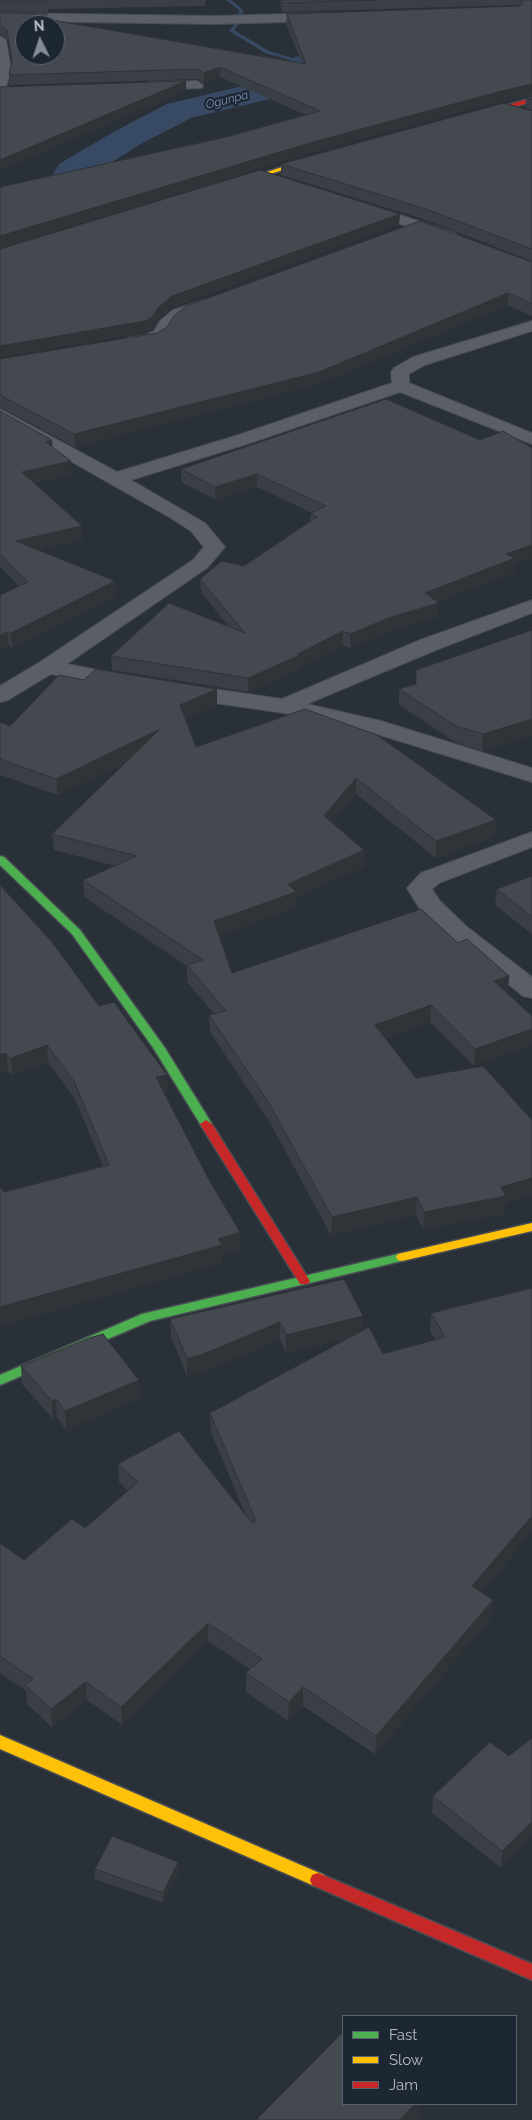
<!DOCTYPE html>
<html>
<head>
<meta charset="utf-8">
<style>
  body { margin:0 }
  #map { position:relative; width:532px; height:2120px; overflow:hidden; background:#2a3038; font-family:Raleway,sans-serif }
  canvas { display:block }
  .legend { position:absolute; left:342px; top:2015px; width:175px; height:90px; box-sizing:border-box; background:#1d2633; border:1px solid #59626f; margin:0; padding:6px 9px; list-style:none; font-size:15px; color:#b4bcc9 }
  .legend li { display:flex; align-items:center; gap:10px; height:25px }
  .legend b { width:25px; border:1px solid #59626f }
  .north { position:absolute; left:15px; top:15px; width:50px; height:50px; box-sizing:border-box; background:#1d2633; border:1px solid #59626f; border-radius:50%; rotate:356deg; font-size:14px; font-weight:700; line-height:20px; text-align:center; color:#b4bcc9 }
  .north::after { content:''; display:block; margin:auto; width:18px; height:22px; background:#848b96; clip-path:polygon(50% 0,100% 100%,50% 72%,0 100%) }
</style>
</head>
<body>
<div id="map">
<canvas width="532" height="2120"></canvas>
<ul class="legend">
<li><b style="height:6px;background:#4caf50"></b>Fast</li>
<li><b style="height:6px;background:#ffc107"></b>Slow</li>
<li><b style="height:6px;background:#c62828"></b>Jam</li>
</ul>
<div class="north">N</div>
</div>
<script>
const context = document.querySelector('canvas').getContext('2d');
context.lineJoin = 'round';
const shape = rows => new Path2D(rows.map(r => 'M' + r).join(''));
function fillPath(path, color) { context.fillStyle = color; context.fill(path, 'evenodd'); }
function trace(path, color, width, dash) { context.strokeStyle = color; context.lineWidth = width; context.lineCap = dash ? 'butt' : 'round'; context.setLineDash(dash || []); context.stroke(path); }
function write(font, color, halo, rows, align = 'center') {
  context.font = font + ' Raleway,sans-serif'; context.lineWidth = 4.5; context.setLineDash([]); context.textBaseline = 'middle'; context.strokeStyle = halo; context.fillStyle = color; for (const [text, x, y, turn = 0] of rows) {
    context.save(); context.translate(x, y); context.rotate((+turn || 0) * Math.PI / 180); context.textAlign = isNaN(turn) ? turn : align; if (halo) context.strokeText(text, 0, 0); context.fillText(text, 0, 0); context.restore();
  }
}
fillPath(shape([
  [226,0,231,0,243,10,242,20,234,30,269,51,308,63,308,65,265,53,229,31,238,20,239,10,226,0]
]), '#384963');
fillPath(shape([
  [532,37,532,55,378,78,312,74,274,98,191,118,139,145,86,179,75,197,0,213,0,191,49,181,59,164,115,131,167,104,251,84,295,57,306,54,378,58,532,37]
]), '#384963');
const street = shape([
  [0,13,215,16,324,13,330,17,324,21,215,24,0,21,0,13],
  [0,36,6,40,11,70,6,87,0,91,0,36],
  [197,81,203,85,202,88,149,90,143,86,149,82,197,81],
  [363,203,455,233,458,236,455,239,445,239,358,210,356,207,358,204,363,203],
  [206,299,214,304,212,307,185,316,173,327,166,338,157,343,132,347,126,346,124,342,126,338,146,335,154,331,160,321,173,310,206,299],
  [532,321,532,331,425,365,409,374,409,383,532,433,532,444,400,392,247,444,131,480,205,523,225,547,207,568,67,664,135,677,138,682,135,687,127,689,51,674,8,700,0,702,0,686,40,662,193,560,204,547,191,531,169,517,0,421,0,409,117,472,235,436,392,383,391,372,394,368,413,357,532,321],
  [532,600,532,613,436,650,307,704,381,721,532,768,532,782,367,731,284,713,180,698,172,696,169,691,172,686,180,684,282,699,420,640,532,600],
  [532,832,532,847,439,883,432,889,440,901,466,926,532,977,532,998,523,996,448,936,421,911,407,888,421,873,532,832]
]);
const fast = shape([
  [0,856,4,857,80,930,165,1048,212,1124,210,1127,202,1127,154,1049,72,934,0,865,0,856],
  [402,1253,406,1254,408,1257,406,1260,150,1321,0,1385,0,1375,142,1314,402,1253]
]);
const slow = shape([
  [316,156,318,159,235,185,230,184,316,156],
  [532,1223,532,1231,402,1261,398,1260,396,1257,398,1254,402,1253,532,1223],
  [0,1735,324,1875,326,1880,324,1885,318,1887,312,1885,0,1749,0,1735]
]);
const jam = shape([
  [532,98,532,102,475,117,472,115,532,98],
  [206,1120,212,1124,308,1278,310,1281,308,1284,300,1284,200,1124,206,1120],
  [318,1873,532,1964,532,1980,312,1885,310,1880,312,1875,318,1873]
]);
trace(street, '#484c53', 2);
trace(fast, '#484c53', 3);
trace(slow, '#484c53', 3);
trace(jam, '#484c53', 3);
fillPath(street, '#5a5e66');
fillPath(fast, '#4caf50');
fillPath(slow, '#ffc107');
fillPath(jam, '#c62828');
fillPath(shape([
  [0,0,206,0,205,6,48,9,48,12,0,11],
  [280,0,532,0,532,95,498,102,313,152,0,248,0,187,226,137,306,115,220,77,204,83,197,79,9,85,9,75,12,62,8,40,0,34,0,13,47,14,47,19,302,63,286,24,287,14,517,7,515,5,282,12],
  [532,96,532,110,525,108,526,98],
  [532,111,532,261,426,220,281,175,281,164],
  [532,262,532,316,508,305,318,384,75,447,0,407,0,359,157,333],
  [0,411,52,446,71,474,34,483,83,540,38,550,115,581,116,595,12,648,9,646,0,651,19,586,0,567],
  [480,440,532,448,532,558,515,564,515,572,437,602,438,617,390,631,350,648,343,645,300,667,300,669,248,692,112,670,111,656,229,627,201,592,200,579,244,566,310,521,310,514,312,513,257,487,216,500,181,482,181,469],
  [532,630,532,735,482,751,455,742,399,705,399,689,416,684,416,670],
  [217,705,185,719,196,747,305,709,496,820,494,837,436,858,356,794,332,823,364,867,296,897,296,908,219,936,232,973,458,943,509,976,508,993,507,993,532,1016,532,1045,474,1066,430,1022,385,1038,505,1203,505,1214,423,1229,416,1215,331,1235,269,1121,210,1032,209,1015,214,1014,187,982,187,966,84,897,83,880,115,866,54,850,52,834,126,762,58,795,0,775,0,722,10,726],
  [532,876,532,934,495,905,497,889],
  [0,885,99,1006,167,1075,168,1092,164,1093,209,1180,240,1232,241,1250,222,1255,222,1263,0,1326,0,1186,4,1192,103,1166,75,1099,48,1062,12,1075,8,1070,0,1072],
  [532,1288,532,1532,481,1592,491,1618,375,1754,303,1706,288,1721,246,1692,246,1673,250,1669,208,1641,122,1725,87,1700,52,1727,27,1704,26,1691,0,1673,0,1543,24,1560,85,1528,128,1491,119,1482,118,1464,246,1516,211,1432,210,1413,348,1338,286,1353,280,1340,201,1373,187,1376,171,1337,170,1319,363,1316,363,1330,383,1354,435,1340,430,1331,431,1313],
  [21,1366,139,1380,140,1398,66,1430,57,1417,53,1419,22,1384],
  [532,1738,501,1868,432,1813,433,1796,509,1756],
  [178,1862,179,1872,163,1903,95,1879,95,1869]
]), '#3a3f45');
fillPath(shape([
  [220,67,220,77,204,83,204,73],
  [186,81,186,91,0,171,0,160],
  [532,84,532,94,498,102,313,152,0,248,0,236,313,142,498,92],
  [400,214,399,225,172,308,159,320,153,330,145,333,0,358,0,346,158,308,172,296],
  [508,293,508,305,318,384,75,447,74,434],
  [52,440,53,453,46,442],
  [71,461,71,474,23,485,22,472],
  [257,474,257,487,216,500,215,487],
  [82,526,83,540,17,555,16,541],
  [532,545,532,558,515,564,515,572,424,607,425,593,506,554],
  [115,581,116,595,12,648,11,633],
  [439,603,438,617,390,631,350,648,350,634,391,617],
  [343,631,343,645,300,667,300,669,248,692,248,678,298,654],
  [7,632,9,646,0,651,0,636],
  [217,689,217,705,180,721,180,705],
  [532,719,532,735,482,751,483,734],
  [160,729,160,745,58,795,56,779],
  [356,778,356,794,324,832,324,816],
  [496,820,494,837,436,858,436,841],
  [364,850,364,867,296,897,296,908,214,938,214,921,288,884],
  [509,976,508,993,493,998,494,981],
  [431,1005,430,1022,374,1042,375,1025],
  [532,1029,532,1045,474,1066,475,1049],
  [47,1045,48,1062,12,1075,11,1058],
  [6,1053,8,1070,0,1072,0,1055],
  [167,1075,168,1092,156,1094,156,1077],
  [532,1178,532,1195,505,1203,505,1214,423,1229,424,1212],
  [417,1197,416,1215,331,1235,332,1217],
  [240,1232,241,1250,222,1255,222,1263,0,1326,0,1307],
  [363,1316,363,1334,286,1353,286,1335],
  [280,1322,280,1340,201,1373,187,1376,187,1358],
  [139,1380,140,1398,66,1430,65,1411],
  [56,1399,57,1417,53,1419,52,1401],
  [532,1516,532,1532,470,1604,472,1586],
  [493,1600,491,1618,375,1754,376,1736],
  [208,1623,208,1641,122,1725,121,1707],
  [86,1682,87,1700,52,1727,51,1709],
  [303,1687,303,1706,288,1721,289,1702],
  [532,1822,532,1836,501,1868,502,1851],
  [178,1862,179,1872,163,1903,163,1893],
  [415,2104,420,2104,419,2120,400,2120]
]), '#303338');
const building = shape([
  [0,0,48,0,47,2,0,2,0,0],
  [282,0,376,0,282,3,282,0],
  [520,0,532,0,532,84,498,92,313,142,0,236,0,187,226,137,320,111,220,67,204,73,197,69,9,75,12,60,7,30,0,25,0,13,47,14,46,19,306,64,287,14,520,6,523,3,520,0],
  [25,25,55,25,55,55,25,55,25,25],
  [186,81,0,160,0,87,186,81],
  [532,96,532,100,526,98,532,96],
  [504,103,532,111,532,249,426,209,281,164,504,103],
  [260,170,400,214,172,296,158,308,152,317,145,321,0,346,0,249,260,170],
  [420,221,532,262,532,304,508,293,319,372,74,434,0,395,0,359,157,333,167,327,174,316,186,306,420,221],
  [386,399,480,440,503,431,532,448,532,545,506,554,515,558,425,593,439,603,391,617,350,634,343,631,298,654,300,655,248,678,111,656,169,603,245,633,200,579,222,561,244,566,317,517,310,514,326,506,257,474,215,487,181,469,386,399],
  [0,411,52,440,46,442,71,461,22,472,82,526,16,541,115,581,11,633,7,632,0,636,0,595,28,582,0,554,0,411],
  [532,630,532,719,483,734,456,726,399,689,416,684,416,670,532,630],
  [96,669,217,689,180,705,196,747,305,709,377,735,496,820,436,841,356,778,324,816,364,850,288,884,296,892,214,921,232,973,421,909,458,943,467,939,509,976,494,981,532,1016,532,1029,475,1049,431,1005,375,1025,416,1078,483,1066,532,1120,532,1178,501,1187,506,1196,424,1212,417,1197,332,1217,269,1103,209,1015,226,1011,187,965,203,960,83,880,137,856,52,834,160,729,56,779,0,759,0,722,10,726,59,675,84,680,96,669],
  [532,876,532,917,497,889,532,876],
  [0,885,52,942,99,1006,114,1002,167,1075,156,1077,209,1180,240,1232,218,1239,222,1245,0,1307,0,1186,4,1192,109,1165,74,1081,47,1045,11,1058,6,1053,0,1055,0,885],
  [344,1279,363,1316,286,1335,280,1322,201,1355,187,1358,170,1319,344,1279],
  [532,1288,532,1516,472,1586,493,1600,376,1736,303,1687,289,1702,246,1673,262,1659,208,1623,121,1707,86,1682,51,1709,25,1685,33,1679,0,1656,0,1543,24,1560,72,1519,85,1528,138,1482,118,1464,179,1431,252,1523,256,1521,210,1413,369,1327,383,1354,445,1337,431,1313,532,1288],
  [103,1334,139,1380,65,1411,56,1399,52,1401,21,1366,89,1338,103,1334],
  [532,1738,532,1822,502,1851,433,1796,490,1742,509,1756,532,1738],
  [112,1836,178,1862,163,1893,95,1869,112,1836],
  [343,2032,343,2104,415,2104,400,2120,256,2120,343,2032]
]);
fillPath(building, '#444950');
trace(building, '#303338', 1);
write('italic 12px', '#7c92b1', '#1d2633', [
  ["Ogunpa",227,100,-14]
]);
</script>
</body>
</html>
